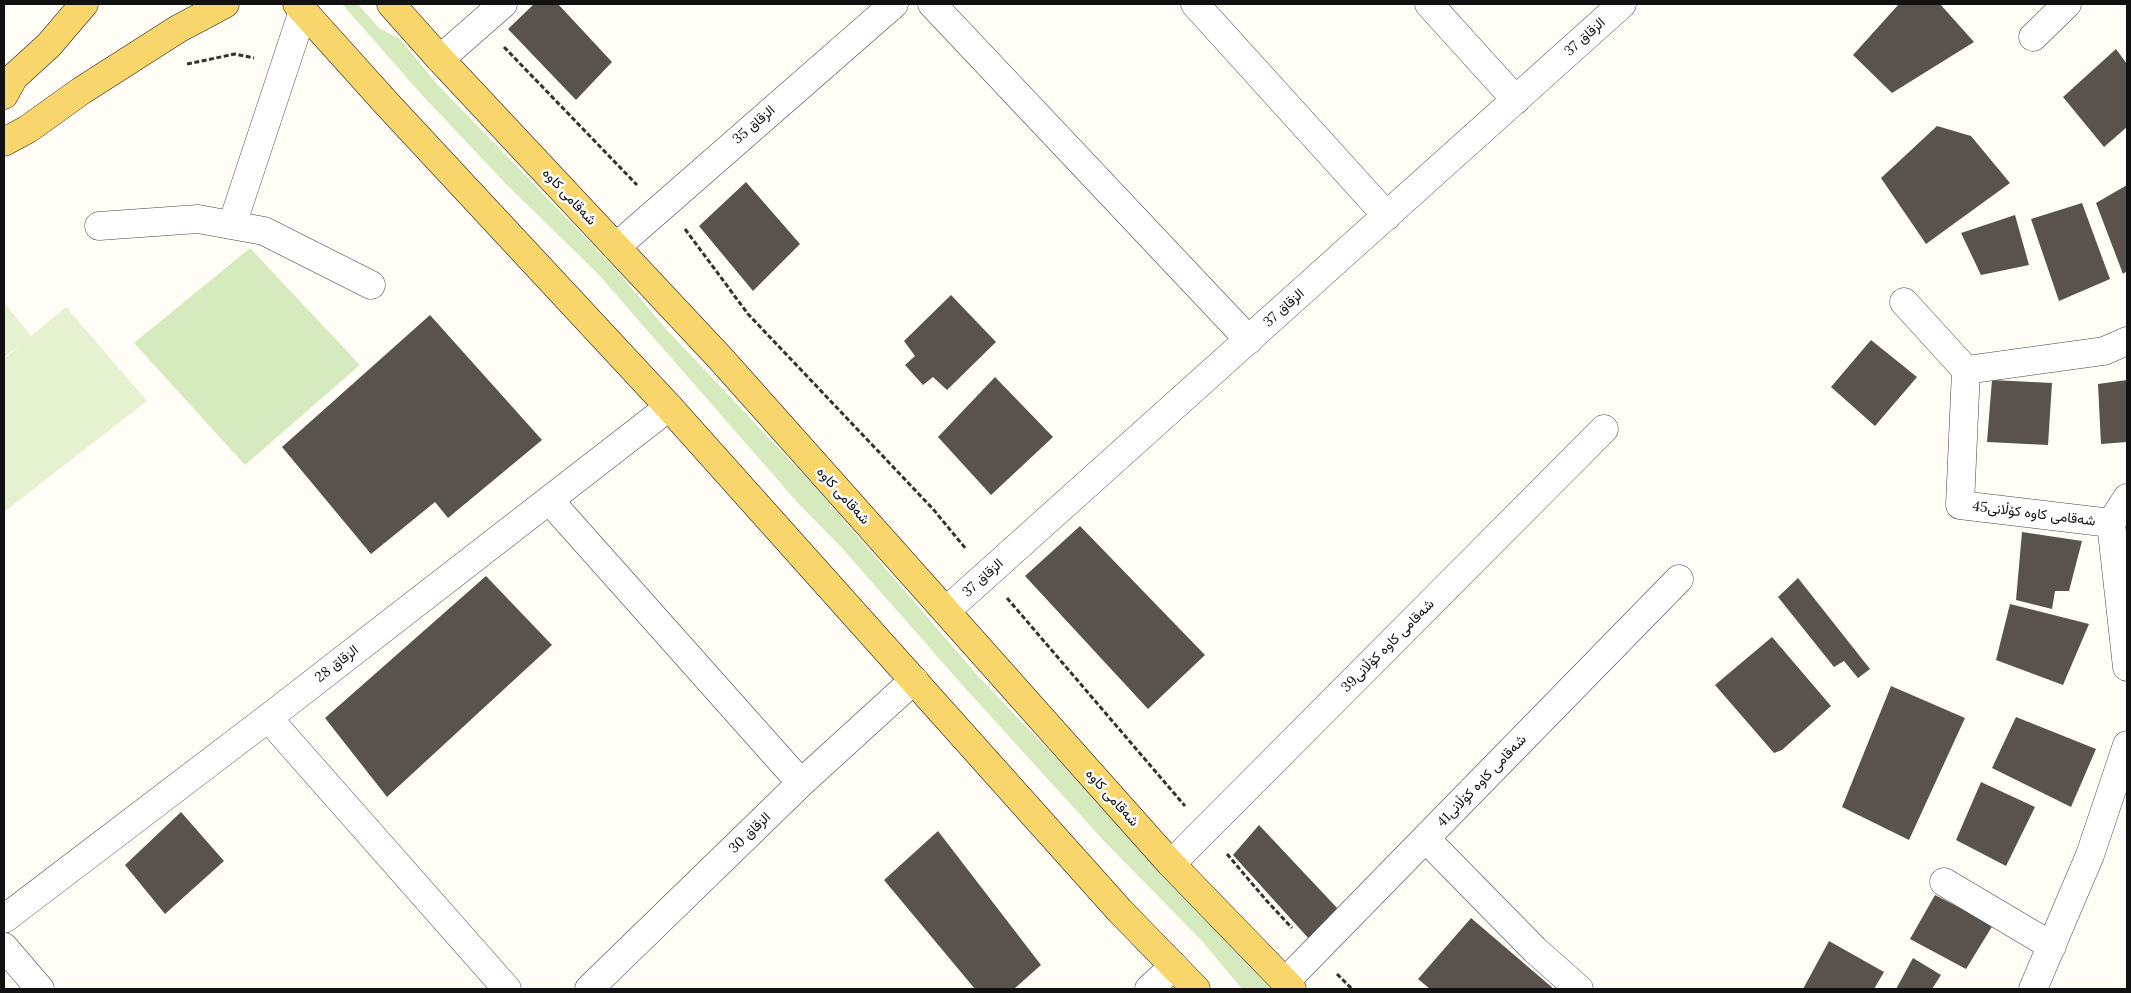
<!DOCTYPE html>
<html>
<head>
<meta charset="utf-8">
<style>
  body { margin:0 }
  #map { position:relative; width:2131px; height:993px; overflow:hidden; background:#fffdf5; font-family:Lora,serif }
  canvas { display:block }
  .frame { position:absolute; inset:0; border:5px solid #111; pointer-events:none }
</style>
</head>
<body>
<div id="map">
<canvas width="2131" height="993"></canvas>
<div class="frame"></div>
</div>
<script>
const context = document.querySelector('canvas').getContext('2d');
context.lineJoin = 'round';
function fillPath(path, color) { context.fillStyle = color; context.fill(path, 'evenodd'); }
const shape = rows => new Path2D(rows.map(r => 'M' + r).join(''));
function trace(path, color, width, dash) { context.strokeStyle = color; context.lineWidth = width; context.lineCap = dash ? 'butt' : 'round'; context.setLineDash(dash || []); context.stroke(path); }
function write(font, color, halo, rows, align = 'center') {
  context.font = font + ' Lora,Vazirmatn,serif'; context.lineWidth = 5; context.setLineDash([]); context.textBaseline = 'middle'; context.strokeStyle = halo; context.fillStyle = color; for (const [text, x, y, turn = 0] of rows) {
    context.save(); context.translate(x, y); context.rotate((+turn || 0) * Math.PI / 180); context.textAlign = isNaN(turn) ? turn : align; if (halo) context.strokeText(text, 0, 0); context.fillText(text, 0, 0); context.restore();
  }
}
fillPath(shape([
  [342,4,358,4,379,28,400,39,436,83,612,265,666,329,817,489,978,676,1120,825,1271,989,1242,989,1202,941,1104,841,965,688,841,547,797,502,598,274,506,184,422,95],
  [250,248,360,365,245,465,134,343]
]), '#d5ebbd');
fillPath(shape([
  [4,302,31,336,66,307,147,401,4,512,4,359,20,345,4,357]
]), '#e6f2cf');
fillPath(shape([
  [534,4,558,4,612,62,576,100,508,29],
  [1899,4,1940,4,1974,42,1892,93,1853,55],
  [2116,49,2127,64,2127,127,2104,147,2063,97],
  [1937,126,1971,136,2010,183,1926,244,1881,178],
  [746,182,800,244,753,291,699,226],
  [2127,185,2127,271,2123,274,2096,203],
  [2082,203,2110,279,2059,301,2031,219],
  [2015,215,2029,265,1981,275,1961,233],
  [951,295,996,342,947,390,933,377,923,385,905,365,915,356,904,341],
  [430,315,542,440,448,518,435,502,371,554,282,447],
  [1871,340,1917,377,1875,426,1831,387],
  [995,377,1053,437,991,495,938,437],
  [1992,380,2052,383,2048,445,1987,442],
  [2127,380,2127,442,2101,444,2098,384],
  [1080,526,1205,655,1148,709,1025,576],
  [2022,532,2082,541,2069,591,2055,591,2052,609,2016,600],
  [486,576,552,645,387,797,325,718],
  [1798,578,1870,669,1858,678,1844,661,1834,667,1778,597],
  [2010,604,2089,624,2063,685,1996,660],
  [1772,637,1831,706,1782,750,1774,753,1715,685],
  [1891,686,1965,718,1909,840,1842,807],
  [2016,717,2096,749,2071,807,1992,768],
  [1981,782,2035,807,2006,866,1956,840],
  [181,812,224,861,165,914,125,865],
  [1259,825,1339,910,1310,940,1233,855],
  [938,831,1041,965,1014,989,975,989,884,880],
  [1935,895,1993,925,1966,969,1910,939],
  [1471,918,1554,989,1430,989,1418,979],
  [1829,941,1884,972,1874,989,1803,989],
  [1913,958,1941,975,1932,989,1896,989]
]), '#5a524d');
const minor = shape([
  [932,4,1249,340],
  [1195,4,1387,216],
  [1429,4,1516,100],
  [2033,37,2067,4],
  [440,59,503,4],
  [232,225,303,11],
  [99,226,198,219,264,231,371,285],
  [616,247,894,4],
  [1904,302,1966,370],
  [2127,341,2104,351,1966,370,1960,505,2111,523,2127,667],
  [549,500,801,783],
  [2111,523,2127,498],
  [946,611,1622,4],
  [268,718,507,989],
  [1426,839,1535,950,1579,989],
  [1171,864,1604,429],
  [1944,882,2052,946],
  [4,919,268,718,669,407],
  [4,947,40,989],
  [1285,982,1679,579],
  [589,989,801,783,914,680],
  [1149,989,1174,966],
  [2033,989,2090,855,2127,745]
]);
const major = shape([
  [297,4,388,105,669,407,1120,911,1196,989],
  [391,4,440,59,721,359,1171,864,1292,989],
  [4,95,14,77,49,45,84,4],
  [4,142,28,129,81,91,178,29,225,4]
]);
trace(minor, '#444', 29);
trace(major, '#222', 29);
trace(shape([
  [504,47,637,185],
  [187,64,235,54,254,58],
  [685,229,748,314,933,509,966,549],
  [1007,598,1185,806],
  [1227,854,1266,900,1292,928],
  [1337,974,1352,989]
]), '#333', 3, [5, 2.5]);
trace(minor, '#fff', 28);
trace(major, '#f9d66b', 28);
write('14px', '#111', '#fff', [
  ["الزقاق 37",1585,37,-42],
  ["الزقاق 35",754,125,-41],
  ["شەقامی کاوە",569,197,47],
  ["الزقاق 37",1284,308,-42],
  ["شەقامی کاوە",843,496,48],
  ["شەقامی کاوە کۆڵانی45",2034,514,7],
  ["الزقاق 37",983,578,-42],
  ["شەقامی کاوە کۆڵانی39",1388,646,-45],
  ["الزقاق 28",337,664,-38],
  ["شەقامی کاوە کۆڵانی41",1482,781,-46],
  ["شەقامی کاوە",1112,798,48],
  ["الزقاق 30",750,833,-44]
]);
</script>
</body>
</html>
